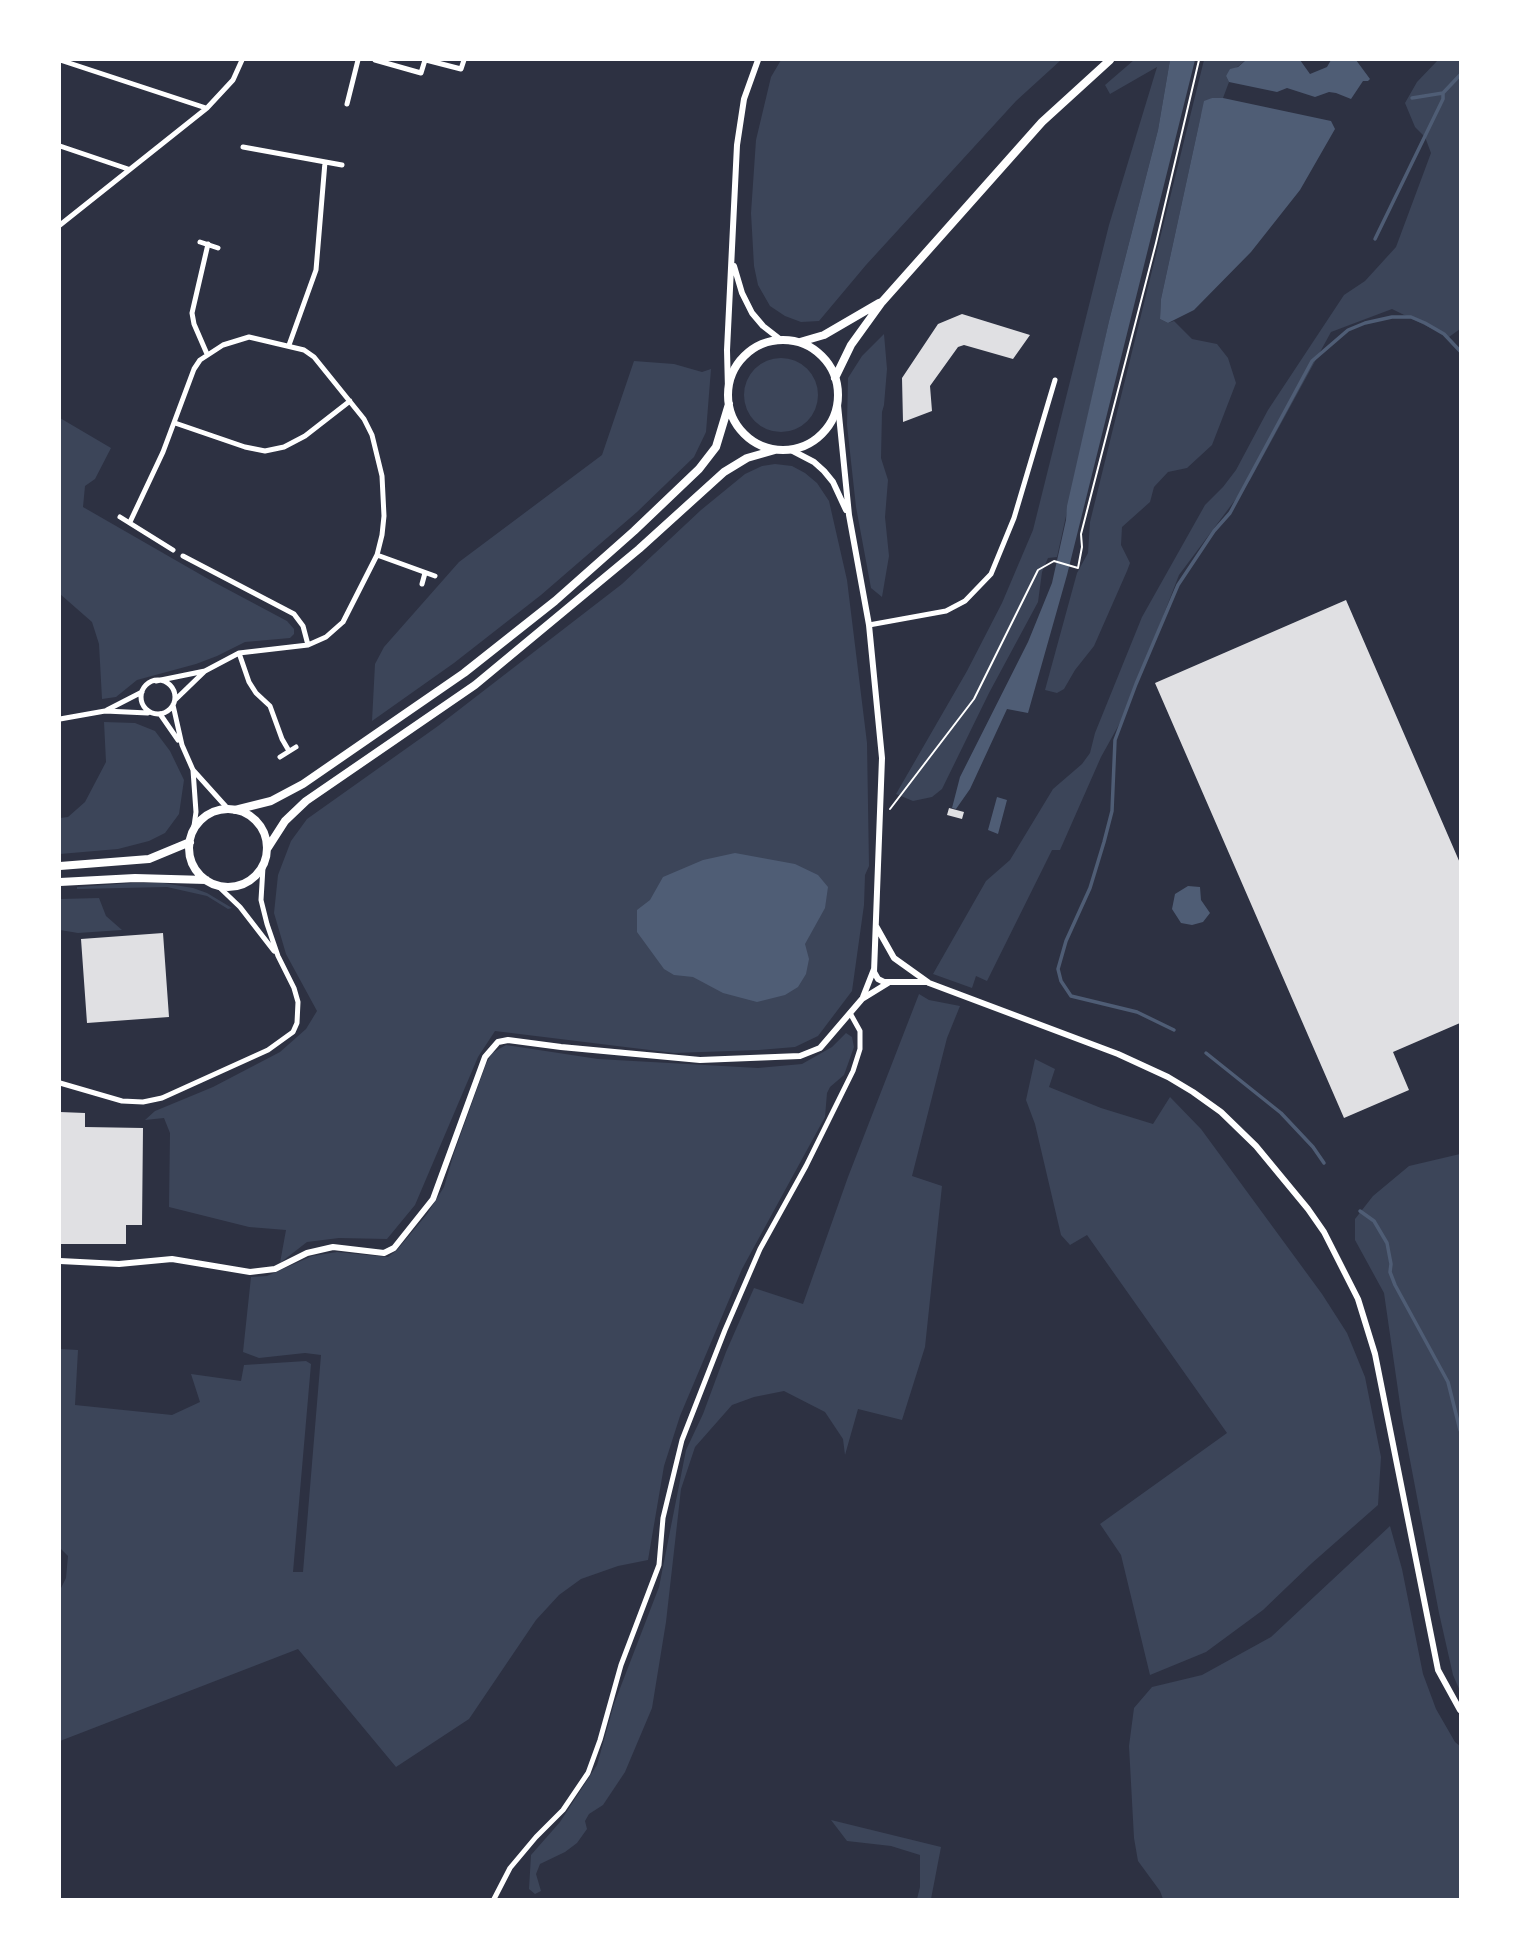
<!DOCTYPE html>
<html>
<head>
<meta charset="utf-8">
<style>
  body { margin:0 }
  #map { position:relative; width:1520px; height:1959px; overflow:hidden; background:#2d3142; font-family:Overpass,sans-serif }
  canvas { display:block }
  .frame { position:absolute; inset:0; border:61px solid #fff; pointer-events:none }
</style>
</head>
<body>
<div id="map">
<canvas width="1520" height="1959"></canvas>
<div class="frame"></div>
</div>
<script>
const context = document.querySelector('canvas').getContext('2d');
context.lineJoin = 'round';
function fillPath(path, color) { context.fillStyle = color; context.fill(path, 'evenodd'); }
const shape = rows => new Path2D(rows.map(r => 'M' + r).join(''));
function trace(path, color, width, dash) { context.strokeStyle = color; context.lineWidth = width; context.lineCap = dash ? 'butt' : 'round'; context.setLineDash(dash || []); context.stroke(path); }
fillPath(shape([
  [781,60,1061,60,1016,101,866,265,819,321,801,322,785,316,770,306,758,285,754,266,751,213,756,140,771,77],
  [1134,60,1170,60,1158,130,1109,321,1057,557,1048,558,1042,572,1038,602,989,693,942,789,932,797,913,801,896,794,967,671,1002,603,1033,530,1109,225,1157,67,1110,94,1105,85],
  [1204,60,1246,60,1226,76,1229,82,1223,98,1212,98,1201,115,1161,299,1160,319,1168,323,1174,321,1192,339,1217,344,1228,358,1236,383,1212,445,1187,468,1168,472,1154,487,1150,502,1122,527,1121,545,1130,563,1127,571,1094,646,1075,670,1064,689,1057,693,1045,690,1077,573,1088,553,1090,522],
  [1438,60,1460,60,1460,329,1449,337,1392,309,1331,332,1250,480,1179,575,1126,712,1101,757,1060,850,1052,850,987,981,976,976,972,988,933,974,986,881,1010,860,1053,789,1082,764,1090,753,1095,733,1142,617,1205,505,1223,487,1236,470,1268,410,1344,295,1365,281,1396,247,1431,153,1425,137,1415,127,1405,103,1417,82],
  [884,334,887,369,884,405,882,412,881,458,888,480,885,517,889,556,882,597,871,588,856,507,847,425,848,378,862,356],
  '744 395a37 37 0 1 1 74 0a37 37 0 1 1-74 0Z',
  [634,361,674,364,702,372,711,369,706,432,694,457,637,512,541,595,454,663,372,721,375,664,384,647,459,562,602,455],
  [60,418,111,448,95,479,85,486,83,507,210,580,287,621,294,629,294,634,290,638,245,642,217,656,196,664,137,680,116,697,102,699,99,644,92,622,60,594],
  [775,464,792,466,805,473,817,483,829,501,847,580,867,743,869,866,865,875,864,905,852,991,818,1036,795,1047,759,1050,674,1053,495,1031,478,1057,415,1205,387,1239,339,1238,307,1242,280,1263,286,1230,249,1227,169,1207,170,1133,164,1118,145,1120,155,1111,213,1087,280,1052,306,1029,317,1011,286,954,274,913,278,875,291,841,307,819,438,726,622,584,701,510,745,474,762,466],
  [104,722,135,723,155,731,170,751,184,780,179,814,165,833,149,841,118,849,60,854,60,818,68,817,85,802,106,762],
  [132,883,163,883,193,888,207,893,232,908,228,909,207,896,167,887,77,889,77,887],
  [99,898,106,916,122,930,78,933,60,930,60,899],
  [919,994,929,1000,960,1006,947,1038,912,1176,942,1186,925,1347,902,1420,858,1409,845,1455,843,1439,825,1412,784,1391,754,1397,732,1405,695,1447,681,1489,666,1622,652,1708,625,1772,603,1805,589,1814,585,1821,587,1829,577,1843,565,1852,540,1864,536,1874,541,1891,535,1894,529,1889,531,1855,560,1822,597,1765,614,1704,659,1587,686,1450,703,1414,726,1352,754,1288,803,1304,848,1177],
  [846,1033,852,1037,854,1047,844,1075,830,1087,827,1093,825,1117,742,1269,680,1416,664,1466,648,1560,618,1566,581,1579,559,1595,536,1620,469,1719,396,1767,298,1649,60,1741,60,1590,66,1578,68,1556,60,1548,60,1349,78,1350,75,1405,172,1415,200,1402,191,1374,241,1381,244,1365,306,1361,311,1364,293,1572,303,1572,321,1355,305,1353,259,1358,243,1352,251,1277,267,1276,312,1256,337,1252,388,1257,397,1250,427,1214,444,1187,454,1153,486,1064,492,1053,506,1045,598,1059,758,1068,802,1064,832,1047],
  [1035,1059,1055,1069,1049,1087,1101,1108,1153,1124,1170,1097,1201,1129,1322,1294,1347,1333,1365,1377,1381,1457,1378,1505,1312,1563,1263,1610,1206,1652,1150,1675,1121,1555,1100,1524,1227,1433,1087,1235,1070,1245,1061,1235,1035,1124,1026,1100],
  [1460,1154,1460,1691,1453,1675,1439,1613,1402,1418,1384,1293,1355,1240,1355,1219,1373,1196,1409,1166],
  [1390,1526,1402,1569,1423,1674,1436,1709,1455,1742,1460,1746,1460,1899,1163,1899,1160,1891,1138,1861,1134,1838,1129,1746,1134,1708,1152,1687,1202,1675,1271,1637],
  [831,1820,941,1847,931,1899,917,1899,920,1887,920,1855,891,1846,847,1841]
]), '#3c4559');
fillPath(shape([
  [1170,60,1195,60,1067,575,1028,713,1007,709,970,789,956,809,952,808,960,777,1028,642,1052,583,1066,520,1067,506,1109,321,1158,130],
  [1246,60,1300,60,1310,74,1327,67,1331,60,1356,60,1370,79,1368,81,1363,81,1351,99,1336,93,1329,92,1315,97,1287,88,1277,92,1229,82,1226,76,1230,69,1238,67],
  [1212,98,1223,98,1331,121,1335,129,1300,190,1251,252,1194,310,1168,323,1160,319,1161,299,1204,101],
  [997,797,1007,800,998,834,988,830],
  [735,853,795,864,818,875,828,887,825,908,805,944,809,959,806,974,798,987,785,995,757,1002,723,993,693,977,674,975,664,969,637,932,637,910,650,900,663,877,703,860],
  [1188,886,1200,887,1201,900,1210,913,1203,922,1192,925,1181,923,1172,909,1175,894]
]), '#4f5d75');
trace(shape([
  [1412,98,1443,93],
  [1375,239,1443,99,1443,93,1460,75],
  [1174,1030,1137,1012,1071,996,1061,981,1058,969,1066,941,1090,888,1104,842,1112,811,1115,740,1136,684,1178,585,1214,531,1230,513,1312,361,1348,330,1365,323,1392,317,1411,317,1425,323,1444,334,1460,351],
  [1206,1053,1281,1113,1313,1147,1324,1163],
  [1360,1211,1374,1221,1387,1243,1391,1264,1390,1272,1395,1285,1448,1382,1460,1430]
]), '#4f5d75', 3.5);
fillPath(shape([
  [962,314,1030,335,1013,359,964,345,958,347,930,386,932,411,903,422,902,378,938,324],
  [1346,600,1460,863,1460,1023,1393,1052,1409,1090,1344,1118,1155,683],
  [949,808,964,812,962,819,947,815],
  [163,933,169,1017,87,1023,81,939],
  [60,1112,85,1113,85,1127,143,1128,142,1225,126,1225,126,1244,60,1244]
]), '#e0e0e3');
trace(shape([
  [890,809,974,699,1038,570,1054,561,1078,568,1082,547,1081,534,1156,243,1199,60]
]), '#fff', 2);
trace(shape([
  [60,60,206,108],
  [375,60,421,73,425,60],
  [426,60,461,69,464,60],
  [347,104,358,60],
  [60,146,128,169],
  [243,147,342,165],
  [60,225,207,108,233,80,242,60],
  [200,242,218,248],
  [289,345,316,270,325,162],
  [207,354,194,324,192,313,208,244],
  [175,423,245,447,265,451,284,447,305,436,350,401],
  [120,517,173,550],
  [130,522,163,452,194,369,200,360,223,345,249,337,304,350,314,357,364,419,372,435,382,476,384,516,382,535,377,555,343,622,326,637,308,645,239,653,205,671,156,681],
  [377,555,435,576],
  [183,556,294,614,303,626,308,645],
  [422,584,425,573],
  [869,625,946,611,965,601,991,574,1014,518,1055,380],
  [239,653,249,682,256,693,270,706,282,739,289,751],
  '141 697a17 17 0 1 1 34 0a17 17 0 1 1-34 0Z',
  [175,700,205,671],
  [173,705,182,745,193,770,229,810],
  [107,710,142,692],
  [160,714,178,740],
  [60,719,105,711,148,713],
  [280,757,296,747],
  [193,770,196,812,193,833],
  [218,886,240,907,274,951],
  [60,1083,122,1101,143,1102,162,1098,268,1050,293,1032,297,1023,298,1002,294,988,278,956,267,924,261,900,263,867],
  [494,1899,510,1868,536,1837,563,1810,588,1773,600,1740,621,1665,659,1565,663,1518,682,1440,725,1330,760,1249,806,1166,853,1071,860,1049,860,1031,850,1013]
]), '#fff', 5);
trace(shape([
  [734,266,742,293,752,313,763,326,781,340],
  [728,390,727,350,737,145,744,99,758,60],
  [838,405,849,515,869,625,882,758,874,972,878,979,884,982,927,982],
  [791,450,814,462,824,471,833,482,846,510],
  [876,926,894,958,929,983,1118,1054,1168,1077,1193,1092,1221,1112,1256,1146,1308,1209,1324,1232,1358,1299,1375,1354,1438,1670,1460,1710],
  [863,997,874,969],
  [60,1261,119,1264,172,1259,250,1272,275,1269,307,1253,333,1247,384,1253,394,1248,433,1199,485,1057,498,1042,508,1040,561,1047,700,1060,800,1056,820,1048,862,999,888,983]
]), '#fff', 6);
trace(shape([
  '728 395a55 55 0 1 1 110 0a55 55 0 1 1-110 0Z',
  [800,342,824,335,879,303],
  [835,378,851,345,882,302,1042,122,1110,60],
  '189 848a39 39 0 1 1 78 0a39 39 0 1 1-78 0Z',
  [235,810,271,801,303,784,464,673,555,601,634,531,699,469,716,447,729,404],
  [267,849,285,821,306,801,475,685,639,549,724,472,747,458,775,450],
  [60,866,149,859,190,842],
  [60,882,135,878,206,880]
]), '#fff', 8);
</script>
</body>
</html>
